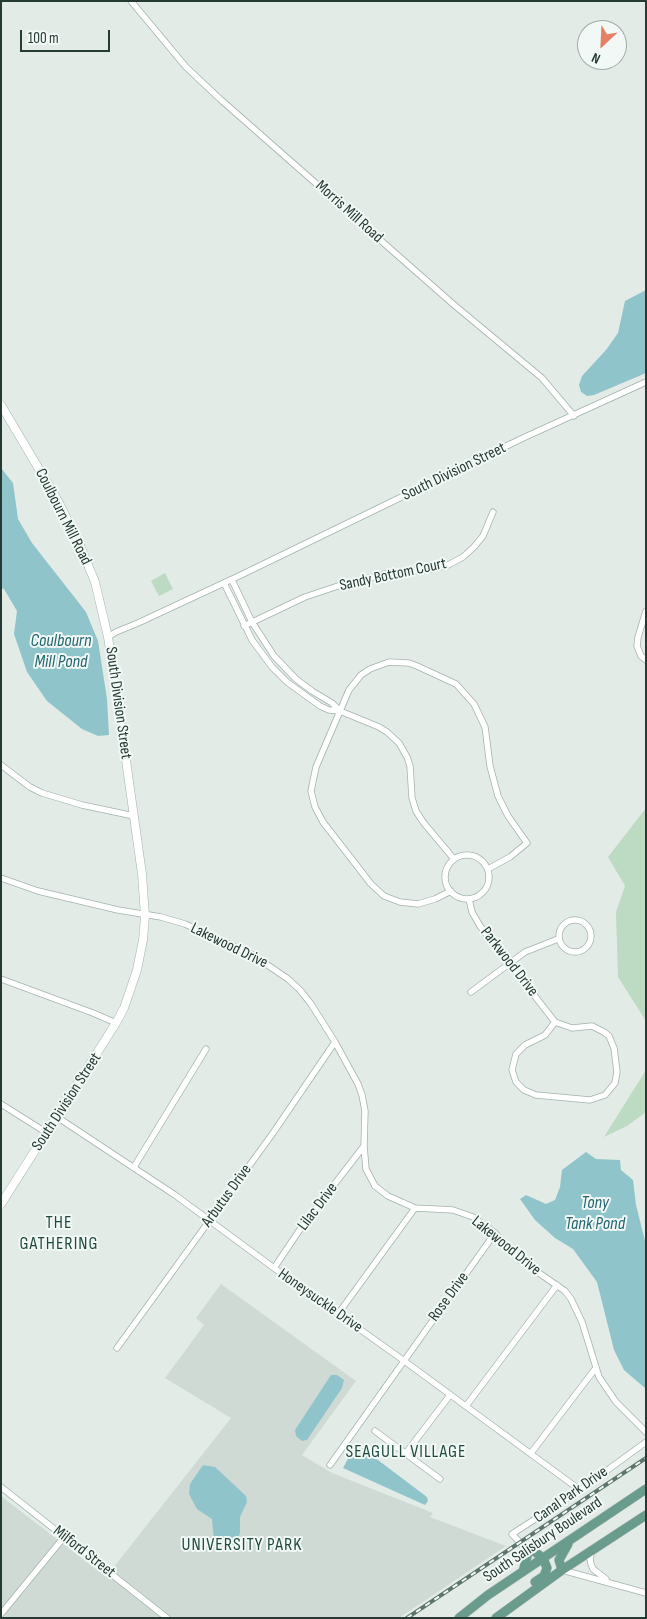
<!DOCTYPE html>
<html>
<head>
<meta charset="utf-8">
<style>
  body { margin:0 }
  #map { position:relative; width:647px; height:1619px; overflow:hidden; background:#e2ebe6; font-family:"Sofia Sans Condensed",sans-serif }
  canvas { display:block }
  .frame { position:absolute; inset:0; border:2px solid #243a33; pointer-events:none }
  .north { position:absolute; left:577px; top:20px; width:50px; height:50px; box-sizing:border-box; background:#f2f8f5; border:1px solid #a0aca7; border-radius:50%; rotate:205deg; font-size:14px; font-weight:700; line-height:20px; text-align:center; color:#243a33 }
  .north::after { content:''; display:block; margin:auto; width:18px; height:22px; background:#e58065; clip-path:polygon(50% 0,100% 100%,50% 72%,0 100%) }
  .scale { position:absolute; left:20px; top:30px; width:90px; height:22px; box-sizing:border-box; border:2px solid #243a33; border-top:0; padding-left:6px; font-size:15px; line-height:18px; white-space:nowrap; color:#243a33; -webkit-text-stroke:4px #f2f8f5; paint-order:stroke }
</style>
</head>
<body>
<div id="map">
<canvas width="647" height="1619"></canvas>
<div class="frame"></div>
<div class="north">N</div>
<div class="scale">100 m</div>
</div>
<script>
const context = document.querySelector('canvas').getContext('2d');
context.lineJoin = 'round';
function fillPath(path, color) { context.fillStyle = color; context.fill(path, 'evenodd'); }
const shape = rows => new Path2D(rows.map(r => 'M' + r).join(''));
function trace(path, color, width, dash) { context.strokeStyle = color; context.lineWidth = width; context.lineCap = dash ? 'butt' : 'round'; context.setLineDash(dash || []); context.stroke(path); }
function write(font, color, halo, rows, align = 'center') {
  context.font = font + ' "Sofia Sans Condensed",sans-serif'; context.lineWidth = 4; context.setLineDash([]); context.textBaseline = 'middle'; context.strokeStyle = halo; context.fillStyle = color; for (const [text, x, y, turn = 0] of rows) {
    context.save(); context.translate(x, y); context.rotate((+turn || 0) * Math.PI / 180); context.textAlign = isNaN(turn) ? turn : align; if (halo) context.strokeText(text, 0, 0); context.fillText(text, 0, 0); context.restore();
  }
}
fillPath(shape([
  [221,1284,356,1381,302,1455,332,1473,433,1513,430,1517,506,1546,399,1618,1,1618,1,1496,106,1577,231,1418,165,1378,204,1325,196,1318]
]), '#d0dad5');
fillPath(shape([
  [165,573,173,589,159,596,151,581],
  [646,808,646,1021,618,977,616,912,625,886,608,857],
  [646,1070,646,1112,627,1126,604,1137]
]), '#bddac3');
fillPath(shape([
  [646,290,646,373,594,395,587,396,581,392,579,385,582,376,606,350,618,333,625,301],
  [1,468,13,483,18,519,32,543,86,612,98,641,107,699,109,735,98,736,82,729,47,701,27,672,14,634,17,611,4,589,1,588],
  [586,1152,596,1159,620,1160,621,1170,633,1180,636,1205,646,1245,646,1389,624,1370,614,1350,597,1282,573,1249,555,1238,535,1220,520,1199,526,1195,546,1204,555,1200,560,1187,562,1170],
  [331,1375,337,1375,344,1380,342,1388,307,1440,302,1441,296,1436,295,1430],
  [362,1448,427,1497,428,1501,425,1505,343,1468,353,1449],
  [203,1465,215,1467,246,1496,247,1502,240,1517,240,1533,236,1545,221,1546,214,1542,212,1519,197,1509,189,1494,190,1484]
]), '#8fc4cb');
const street = shape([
  [131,1,186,67,220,99,453,304,542,378,574,416],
  [232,580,252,622,274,656,296,679,312,691,332,703,340,711],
  [224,583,252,640,272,667,287,682,320,706,329,710,340,711,379,727,387,732,399,743,407,757,410,766,412,798,416,811,423,822,454,859],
  [646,611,638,637,637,646,641,656,646,660],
  [244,626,305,597,338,586,385,574,432,569,448,565,463,557,474,547,483,536,493,512],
  [108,637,116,632,138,623,241,575,523,438,646,382],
  [1,765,30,787,42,793,82,805,134,816],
  '445 877a22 22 0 1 1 44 0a22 22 0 1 1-44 0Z',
  [1,878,38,891,118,910,161,917,185,924,253,955,288,979,300,990,311,1004,335,1042,358,1084,362,1095,365,1111,364,1146,366,1169,375,1186,388,1196,415,1208,453,1210,473,1217,495,1233,520,1260,565,1291,571,1299,582,1322,599,1377,616,1402,646,1432],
  [451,891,435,899,418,904,400,902,384,896,371,884,323,822,315,807,311,791,316,767,349,690,361,675,370,669,389,662,409,663,417,666,456,684,474,704,485,727,490,766,498,796,508,816,527,843,510,857,488,869],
  [469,899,472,912,480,926,555,1022,572,1028,592,1026,604,1032,609,1036,614,1048,617,1072,615,1083,605,1095,590,1100,536,1095,524,1090,516,1082,512,1070,516,1054,525,1045,545,1035,555,1022],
  '559 936a16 16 0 1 1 32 0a16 16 0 1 1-32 0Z',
  [1,979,93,1013,116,1023],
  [471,992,525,952,558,939],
  [1,1104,47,1133],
  [57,1117,175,1195,274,1268,403,1360,580,1490],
  [134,1167,206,1049],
  [274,1268,303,1225,364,1146],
  [338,1314,415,1208],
  [117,1348,273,1133,335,1042],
  [466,1406,557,1285],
  [375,1431,440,1479],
  [406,1453,450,1395],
  [531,1453,595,1369],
  [330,1465,495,1233],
  [1,1487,167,1618],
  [526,1549,512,1534,580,1490,646,1442],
  [592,1550,590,1559,591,1564,593,1569,606,1579],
  [562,1570,646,1593],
  [1,1614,64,1537]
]);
const secondary = shape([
  [1,405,58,501,79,543,95,582,108,637,116,689,142,874,145,916,143,940,137,970,124,1008,116,1023,1,1204]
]);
const primary = shape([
  [562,1570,559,1560,568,1544],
  [523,1571,527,1557,526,1549,535,1552,543,1558,547,1568,544,1576,535,1582],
  [459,1618,488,1595,646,1489],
  [496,1618,562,1570,646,1515]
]);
trace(street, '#a5b2ad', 7);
trace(secondary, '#a2b5ae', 9);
trace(primary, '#c2c8c6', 10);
trace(street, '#fff', 5.5);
trace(secondary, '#fff', 8);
trace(primary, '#6a9c8d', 9);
const rail = shape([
  [407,1618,646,1458]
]);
trace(rail, '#5e756e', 4);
trace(rail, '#f2f8f5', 2, [5.5]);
write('16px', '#243a33', '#f2f8f5', [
  ["Morris Mill Road",349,212,42],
  ["South Division Street",454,472,-26],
  ["Coulbourn Mill Road",63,517,63],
  ["Sandy Bottom Court",393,575,-12],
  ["South Division Street",118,703,82],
  ["Lakewood Drive",229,946,26],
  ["Parkwood Drive",509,962,52],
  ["South Division Street",67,1102,-57],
  ["Arbutus Drive",227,1196,-54],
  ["Lilac Drive",318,1207,-53],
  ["Lakewood Drive",506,1246,39],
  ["Rose Drive",449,1297,-54],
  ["Honeysuckle Drive",320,1301,35],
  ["Canal Park Drive",571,1495,-35],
  ["South Salisbury Boulevard",543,1540,-34],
  ["Milford Street",84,1552,38]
]);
write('italic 18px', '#236670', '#f2f8f5', [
  ["Coulbourn",61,641],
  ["Mill Pond",61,662],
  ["Tony",595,1203],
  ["Tank Pond",595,1224]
]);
context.letterSpacing = '1px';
write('18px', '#214a3f', '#f2f8f5', [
  ["THE",59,1223],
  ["GATHERING",59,1244],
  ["SEAGULL VILLAGE",406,1452],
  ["UNIVERSITY PARK",242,1545]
]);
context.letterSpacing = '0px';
</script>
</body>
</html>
